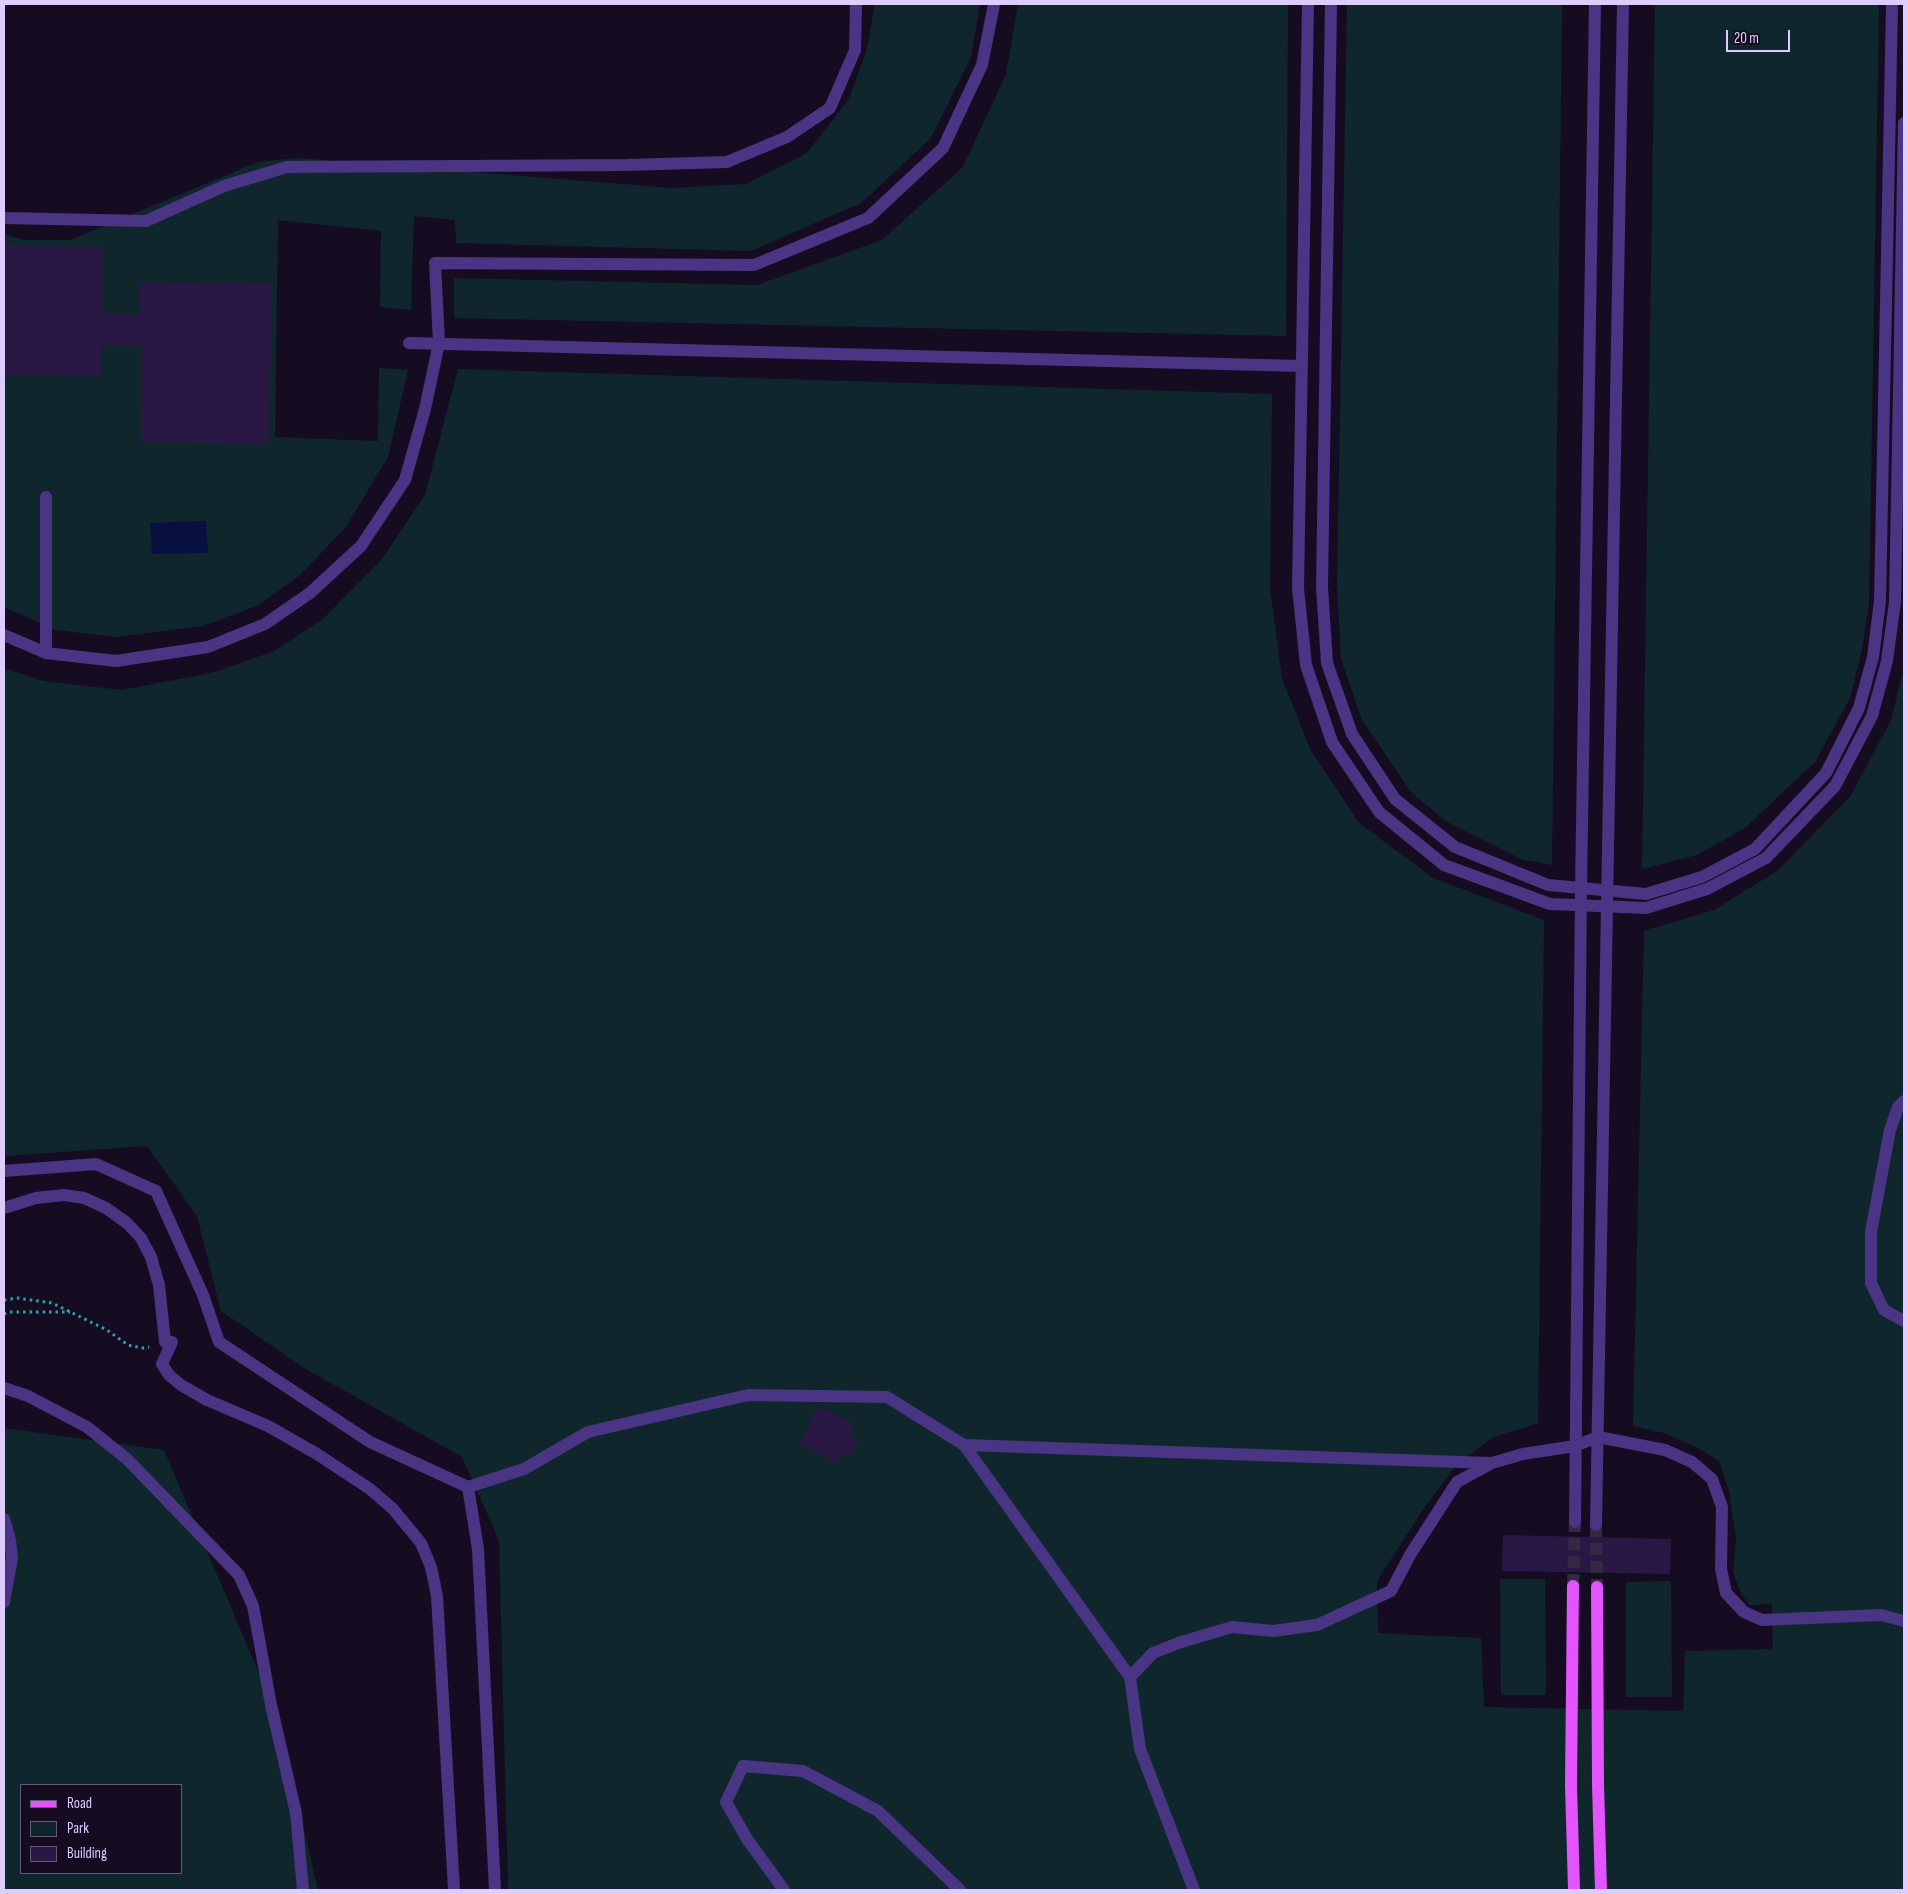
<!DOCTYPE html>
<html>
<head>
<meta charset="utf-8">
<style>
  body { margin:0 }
  #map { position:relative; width:1908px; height:1894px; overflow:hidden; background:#150c22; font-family:"Sofia Sans Condensed",sans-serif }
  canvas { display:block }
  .frame { position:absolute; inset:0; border:5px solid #ddcdff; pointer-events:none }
  .legend { position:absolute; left:20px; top:1784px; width:162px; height:90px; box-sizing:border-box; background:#150c22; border:1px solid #65597a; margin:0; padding:6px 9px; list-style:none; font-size:15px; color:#ddcdff }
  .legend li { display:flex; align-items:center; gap:10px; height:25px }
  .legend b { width:25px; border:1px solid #65597a }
  .scale { position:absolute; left:1726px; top:30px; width:64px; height:22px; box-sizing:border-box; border:2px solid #ddcdff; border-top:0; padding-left:6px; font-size:15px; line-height:18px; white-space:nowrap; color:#ddcdff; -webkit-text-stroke:4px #150c22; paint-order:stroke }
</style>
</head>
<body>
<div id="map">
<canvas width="1908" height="1894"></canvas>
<div class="frame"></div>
<ul class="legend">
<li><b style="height:6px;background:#e354ff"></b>Road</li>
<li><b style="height:14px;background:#0f272c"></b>Park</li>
<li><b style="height:14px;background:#2a1844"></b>Building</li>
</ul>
<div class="scale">20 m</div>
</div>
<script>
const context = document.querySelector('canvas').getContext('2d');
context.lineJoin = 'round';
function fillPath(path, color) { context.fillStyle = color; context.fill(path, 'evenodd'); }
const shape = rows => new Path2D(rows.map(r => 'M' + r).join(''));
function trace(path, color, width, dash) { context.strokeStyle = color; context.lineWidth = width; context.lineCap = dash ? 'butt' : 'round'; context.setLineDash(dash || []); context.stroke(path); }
fillPath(shape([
  [875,4,980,4,971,57,931,138,861,203,751,251,456,243,455,220,414,216,411,310,380,307,381,231,278,220,275,437,378,441,379,368,408,370,388,457,346,527,300,575,259,605,203,626,116,637,56,630,4,607,4,234,24,240,70,240,258,162,297,158,672,188,746,184,807,153,849,99,867,49],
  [1018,4,1288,4,1286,336,454,318,454,278,757,285,882,240,963,167,1006,74],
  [1347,4,1562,4,1552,865,1521,859,1447,822,1411,792,1362,720,1341,659,1337,585],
  [1655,4,1879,4,1869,604,1862,649,1850,698,1815,762,1745,828,1697,855,1642,869],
  [458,369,1272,394,1270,588,1282,678,1311,751,1359,823,1433,878,1544,920,1538,1423,1494,1437,1457,1464,1424,1508,1377,1581,1378,1633,1481,1638,1484,1707,1683,1711,1685,1651,1773,1649,1772,1604,1749,1605,1740,1591,1733,1572,1736,1538,1729,1491,1719,1461,1696,1447,1664,1433,1633,1426,1644,931,1714,910,1777,871,1850,797,1891,720,1904,668,1904,1890,508,1890,499,1540,462,1457,306,1369,221,1311,197,1216,147,1146,4,1156,4,668,43,681,122,690,215,672,274,651,323,619,382,559,425,495],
  [4,1428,164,1450,278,1718,318,1890,4,1890],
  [21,1785,181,1785,181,1873,21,1873],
  [1500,1579,1545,1579,1546,1695,1501,1695],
  [1671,1581,1672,1697,1626,1697,1626,1582]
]), '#0f272c');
fillPath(shape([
  [206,521,208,553,152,554,150,523]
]), '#071040');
fillPath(shape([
  [4,245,104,247,103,313,139,314,140,282,272,284,269,444,141,442,142,345,101,345,100,377,4,376],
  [817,1407,854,1424,849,1436,858,1441,852,1455,844,1452,839,1463,800,1445],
  [1503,1535,1671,1539,1670,1574,1502,1571]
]), '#2a1844');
trace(shape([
  [1596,1525,1597,1587],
  [1573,1586,1575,1522]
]), '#332943', 12, [12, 6]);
trace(shape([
  [4,1300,17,1298,52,1303,107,1330,128,1345,143,1348,149,1347],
  [4,1314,8,1312,70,1312]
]), '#29a2b7', 3, [2.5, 4]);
trace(shape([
  [1308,4,1298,588,1306,665,1332,742,1379,812,1444,865,1550,904,1646,908,1707,889,1766,858,1835,786,1872,716,1887,661,1895,602,1904,123],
  [1331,4,1322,587,1327,663,1352,734,1395,799,1455,847,1548,885,1646,894,1702,877,1755,849,1826,773,1859,708,1873,657,1880,601,1892,4],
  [409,343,1302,366],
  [439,343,435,263,754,265,868,218,943,148,982,65,994,4],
  [1904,1101,1898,1107,1890,1130,1871,1232,1871,1283,1884,1310,1904,1321],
  [1598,1437,1665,1450,1692,1462,1712,1479,1722,1507,1721,1569,1726,1593,1744,1612,1762,1620,1881,1615,1904,1621]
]), '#493583', 12);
trace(shape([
  [4,218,146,221,224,186,287,167,627,165,727,162,787,137,830,108,855,50,856,4],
  [46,497,46,653],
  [4,635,46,653,116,661,208,647,265,624,310,593,361,546,405,480,425,409,439,343],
  [4,1171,96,1164,156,1191,203,1295,219,1342,370,1442,468,1487,478,1549,495,1890],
  [4,1208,36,1198,64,1195,84,1198,106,1208,127,1223,141,1238,151,1257,159,1285,165,1342,172,1342,162,1364,169,1375,181,1385,207,1400,268,1426,317,1454,370,1489,393,1509,421,1543,431,1567,437,1596,454,1890],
  [4,1388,28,1396,87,1427,127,1459,239,1575,253,1606,271,1705,296,1813,303,1890],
  [964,1445,1491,1463],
  [468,1487,524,1469,588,1432,748,1395,887,1397,964,1445,1130,1677],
  [4,1519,10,1540,12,1558,4,1602],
  [1575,1522,1581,888,1595,4],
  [1596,1525,1623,4],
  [784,1890,747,1839,726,1802,743,1766,803,1771,878,1811,960,1890],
  [1194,1890,1140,1749,1130,1677,1153,1653,1178,1643,1232,1627,1273,1631,1317,1625,1391,1591,1410,1555,1457,1482,1492,1463,1523,1454,1575,1446,1598,1437]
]), '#493583', 12);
trace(shape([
  [1573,1586,1571,1785,1574,1890],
  [1597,1587,1598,1784,1601,1890]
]), '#e354ff', 12);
</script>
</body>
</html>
